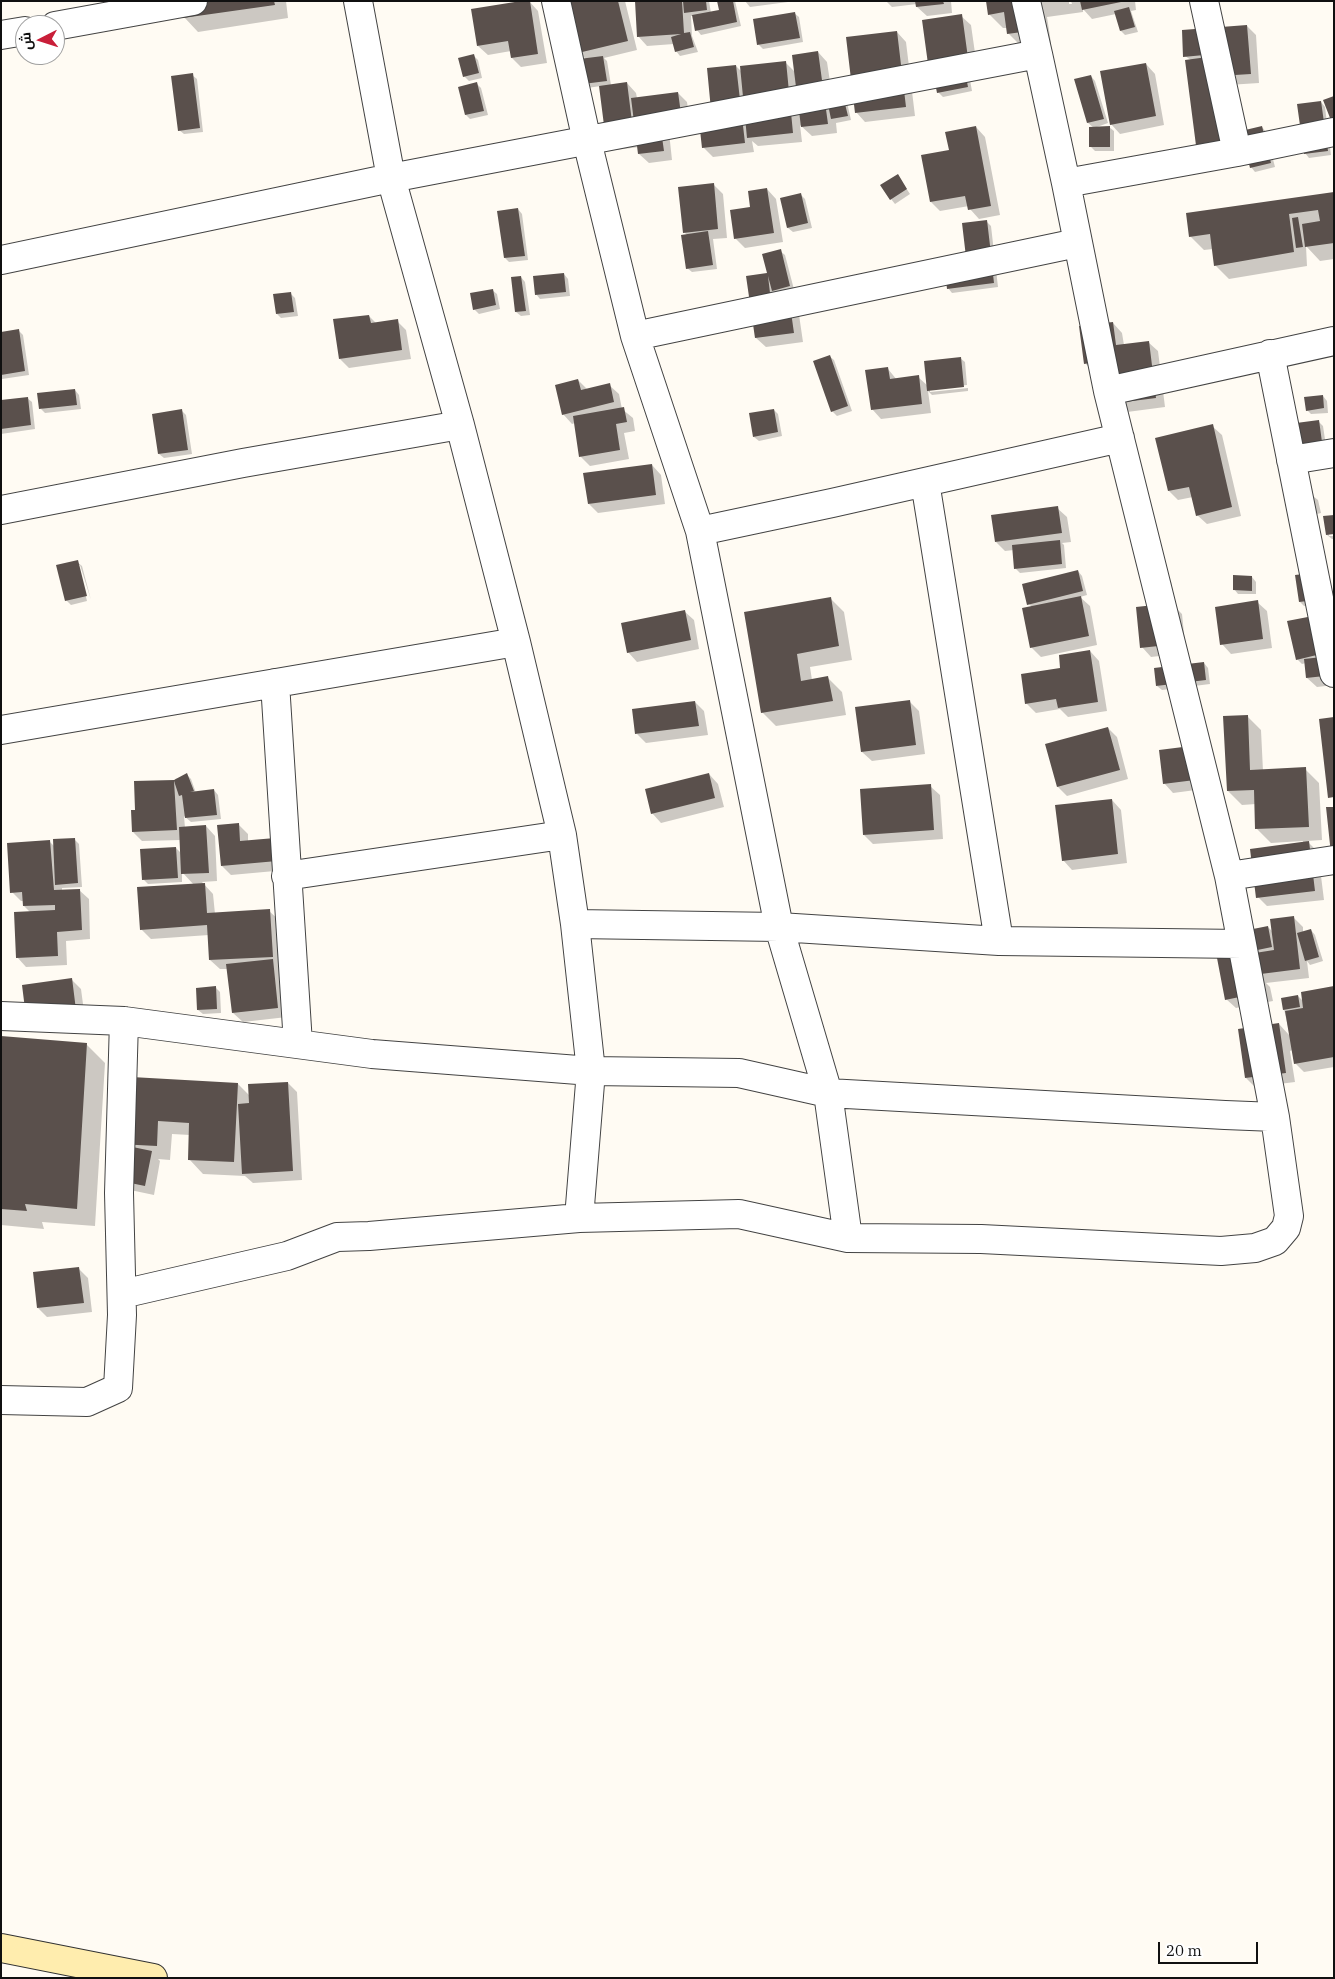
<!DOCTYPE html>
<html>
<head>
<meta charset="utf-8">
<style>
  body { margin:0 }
  #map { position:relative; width:1335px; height:1979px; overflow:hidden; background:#fffbf3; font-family:"IBM Plex Serif",Cairo,serif }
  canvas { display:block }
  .frame { position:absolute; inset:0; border:2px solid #101010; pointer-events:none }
  .north { position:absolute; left:15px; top:15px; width:50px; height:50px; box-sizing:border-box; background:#fff; border:1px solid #9f9f9f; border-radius:50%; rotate:265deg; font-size:14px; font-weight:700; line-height:20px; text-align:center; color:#101010 }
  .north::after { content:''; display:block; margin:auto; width:18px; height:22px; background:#c91f39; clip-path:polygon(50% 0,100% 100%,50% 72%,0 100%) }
  .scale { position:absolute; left:1158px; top:1942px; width:100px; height:22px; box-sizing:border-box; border:2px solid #101010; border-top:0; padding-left:6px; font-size:15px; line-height:18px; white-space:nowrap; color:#101010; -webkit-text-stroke:4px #fff; paint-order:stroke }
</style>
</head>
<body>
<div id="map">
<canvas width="1335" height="1979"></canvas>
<div class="frame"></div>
<div class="north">ش</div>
<div class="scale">20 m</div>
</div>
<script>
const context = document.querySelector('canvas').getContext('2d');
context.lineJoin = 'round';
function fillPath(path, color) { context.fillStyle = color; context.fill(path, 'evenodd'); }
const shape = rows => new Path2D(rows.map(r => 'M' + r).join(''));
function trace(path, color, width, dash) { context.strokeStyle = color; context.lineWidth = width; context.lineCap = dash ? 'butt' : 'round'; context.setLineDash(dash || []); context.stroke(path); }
fillPath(shape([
  [182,1,286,1,288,18,198,32,184,17],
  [529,1,538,11,547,63,521,67,512,58,511,51,488,55,478,46],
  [567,1,625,1,637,50,604,58,607,61,611,85,627,83,636,93,637,98,678,93,687,102,691,130,669,132,672,160,649,163,639,154,639,147,616,150,607,141,601,86,580,89,586,59,579,53],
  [636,1,709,1,711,13,720,11,718,1,735,1,741,26,701,35,697,30,694,16,691,16,692,36,698,52,680,56,676,51,674,44,647,46,638,36],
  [745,1,788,1,788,2,750,7],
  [886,1,951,1,952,13,927,16,917,7,917,4,892,7],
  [987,1,1069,1,1069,4,1072,4,1071,1,1135,1,1136,10,1131,11,1138,32,1125,35,1121,31,1116,14,1092,19,1083,9,1083,12,1047,17,1051,43,1022,47,1008,33,1007,28,1003,28,989,14],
  [794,13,799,17,803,42,763,49,759,45,754,20],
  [961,16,971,25,977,67,968,69,972,91,943,97,938,92],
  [1247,26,1256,35,1259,83,1228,85,1185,56],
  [897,32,906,42,915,116,865,122,856,112],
  [818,52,827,62,832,95,846,98,851,120,836,123,837,133,812,136,800,125,802,142,758,146,752,141,754,152,713,157,703,147,713,111,736,66,742,72,786,63,795,72],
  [474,56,478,60,482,78,469,81,464,76],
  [1146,64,1155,74,1164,125,1120,134,1111,124],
  [192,75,197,79,203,132,184,134,179,130],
  [1091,76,1095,81,1108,123,1094,128,1109,127,1114,131,1114,151,1095,151,1091,147,1094,128,1088,123],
  [477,84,481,88,488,115,470,119,466,115,459,87],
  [1321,102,1325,107,1331,155,1309,158,1305,153],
  [976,127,985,137,1000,215,979,219,970,209,969,206,940,211,931,202,950,151],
  [1262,127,1266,132,1275,167,1255,172,1251,167],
  [898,176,910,194,895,204,891,199],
  [713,184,723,194,727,238,713,239,717,269,692,272,687,268,687,235,684,232],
  [767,189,776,199,783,242,745,248,735,238,752,208],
  [1334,193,1334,259,1320,261,1306,246,1307,266,1229,279,1215,265,1213,249,1204,250,1190,236],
  [801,195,805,199,812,228,793,232,788,228,782,199],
  [518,209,522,214,528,260,509,262,505,258],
  [986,221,991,226,998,287,952,293,948,288,971,261],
  [780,251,785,255,797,301,803,342,766,347,756,338,748,277,769,274],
  [564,274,568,279,570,296,540,299,536,294],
  [521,277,525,282,530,315,521,316,516,312],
  [492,290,497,294,500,309,479,314,474,309],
  [290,293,295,298,298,316,281,318,277,314],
  [369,316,376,323,397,321,406,330,411,359,349,368,340,359],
  [1113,323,1122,333,1124,345,1148,342,1158,351,1165,407,1112,414,1094,373,1085,363],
  [19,331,23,335,29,375,2,379,1,333],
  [829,356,834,360,852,411,837,416,832,411],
  [960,358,965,362,967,385,930,389,930,392,968,388,968,391,932,395,928,391,931,413,881,419,872,409,888,369,897,380,918,377,928,386],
  [578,380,588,390,609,385,619,394,622,409,633,418,635,431,624,433,629,459,590,466,581,457,575,423,572,424,563,414],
  [75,390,79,395,81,409,45,413,41,409],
  [1323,396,1327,401,1328,413,1311,414,1307,410],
  [27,398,32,402,35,429,1,434,1,401],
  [774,410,778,414,782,436,759,441,754,437],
  [182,411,186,415,192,454,164,458,159,454],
  [1318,421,1323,426,1326,446,1290,451],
  [1212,426,1222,435,1241,516,1207,524,1197,515,1193,497,1178,500,1169,491],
  [652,465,661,475,665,504,598,513,589,504],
  [1313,496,1318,500,1321,513,1304,517,1297,500],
  [1057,508,1067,517,1071,542,1062,543,1064,545,1066,568,1020,573,1016,569,1014,550,1005,551,996,542],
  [1325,517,1329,536,1334,536,1334,539,1332,539,1327,535],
  [77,562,82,566,91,600,80,565,78,565,87,601,71,605,66,600],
  [1078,571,1082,576,1087,595,1080,597,1090,606,1097,645,1041,657,1031,647,1032,607,1029,604],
  [1296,576,1328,603,1304,606,1300,602],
  [1167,577,1171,581,1174,597,1156,599,1156,602,1174,599,1174,603,1171,603,1182,614,1186,653,1151,657,1142,647,1137,608,1159,606,1154,600,1151,579],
  [1252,577,1256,582,1256,594,1238,594,1234,589],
  [830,598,844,612,852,660,810,667,812,680,828,678,842,692,846,715,776,726,762,712,745,613],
  [1257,602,1267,611,1272,648,1231,654,1222,644],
  [684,611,694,620,699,649,637,662,628,652],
  [1319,632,1334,685,1317,687,1307,678,1306,663,1302,664,1297,659],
  [1090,651,1099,661,1107,711,1068,717,1060,709,1036,713,1026,703,1062,669],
  [1204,663,1208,668,1210,684,1162,690,1157,686],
  [909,701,919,711,925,754,872,761,862,752],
  [695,702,704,711,708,735,646,743,637,734],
  [1247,716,1261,730,1263,771,1305,769,1319,783,1322,840,1307,841,1318,852,1324,900,1267,906,1258,897,1303,843,1303,841,1271,843,1257,829,1256,804,1242,805,1228,791],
  [1108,728,1117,737,1128,779,1067,796,1058,787,1047,745],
  [1198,747,1211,788,1173,793,1164,783],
  [709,774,718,784,724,807,661,823,652,813],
  [187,775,191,779,196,793,214,790,218,795,221,819,191,822,184,816,185,828,206,826,215,836,217,881,202,882,213,894,215,914,269,911,279,920,282,966,278,966,282,969,287,1017,243,1022,233,1013,228,969,220,969,210,960,209,935,151,939,141,929,194,885,182,872,182,882,148,884,144,880,176,848,182,854,181,840,142,841,133,832,136,811,173,781,177,785,175,779],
  [930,786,940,795,943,839,873,844,864,835],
  [1112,800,1121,810,1127,863,1072,870,1063,860],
  [238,824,248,834,248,842,286,870,231,875,222,866],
  [75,840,79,844,82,887,62,888,62,891,79,890,89,899,90,939,66,941,67,965,26,967,17,957,31,913,24,906,24,901,21,901,12,892,49,841,54,846],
  [1293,917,1303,927,1303,933,1311,930,1315,935,1323,961,1310,965,1307,961,1309,978,1266,983,1270,987,1273,1001,1236,1008,1226,999,1268,927,1274,933],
  [72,980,81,989,85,1019,37,1025],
  [1334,987,1334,1067,1304,1072,1295,1063,1293,1050,1290,1051,1295,1082,1255,1087,1246,1078,1279,1024,1290,1036,1284,1009,1298,996,1304,1002],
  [216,988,220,992,221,1013,203,1014,198,1010],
  [1,1037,86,1044,105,1063,95,1226,42,1222,44,1229,1,1225],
  [115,1078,238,1084,250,1096,288,1083,297,1092,302,1180,253,1183,245,1176,203,1174,189,1159,190,1135,172,1134,170,1160,158,1159,160,1161,154,1195,116,1187],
  [79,1269,88,1278,92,1312,47,1317,38,1308]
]), '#0003');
fillPath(shape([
  [181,1,274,1,275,5,183,18],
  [521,1,530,1,538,54,511,58,508,41,477,46,471,9],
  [566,1,618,1,628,41,578,53],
  [635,1,682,1,684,33,690,32,694,47,675,52,671,37,681,34,637,37],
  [683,1,706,1,707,10,684,13],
  [717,1,733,1,737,22,695,31,692,15,719,10],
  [915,1,943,1,944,4,916,7],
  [986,1,1038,1,1037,30,1007,34,1004,12,988,15],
  [1080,1,1121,1,1121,2,1082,10],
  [1129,7,1135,27,1120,31,1114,11],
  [795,12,800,38,757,45,753,19],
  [962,14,968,58,928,64,922,20],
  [1247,25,1251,74,1219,76,1230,156,1198,161,1185,60,1215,56,1215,54,1183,57,1182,30],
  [897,31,906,107,855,113,846,37],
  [818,51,828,124,801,127,792,55],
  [474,54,479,73,463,77,458,58],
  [603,56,607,81,575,85,571,60],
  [786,61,793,133,747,138,740,66],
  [963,61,968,87,937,93,932,67],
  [1146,63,1156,116,1110,125,1100,71],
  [736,65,745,143,702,148,698,112,711,110,707,68],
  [193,73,200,128,178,131,171,76],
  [1091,75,1104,119,1087,123,1074,79],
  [477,82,484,111,465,115,458,87],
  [627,82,634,138,606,141,599,86],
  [678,92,682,121,660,123,664,151,638,154,631,98],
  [842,92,848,116,831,119,826,95],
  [1334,96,1334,128,1323,100],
  [1321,101,1328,151,1304,154,1297,104],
  [976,126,991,206,968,210,965,196,930,202,921,155,949,150,945,132],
  [1110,126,1110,147,1089,147,1089,127],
  [1262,126,1271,163,1250,168,1241,131],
  [898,174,907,189,890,200,880,185],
  [714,183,718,229,683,233,678,187],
  [767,188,774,233,734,239,730,210,750,207,748,191],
  [1334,192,1334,243,1305,247,1302,224,1320,221,1318,210,1289,214,1294,252,1214,266,1210,234,1189,237,1186,213],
  [801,193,808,223,787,228,780,198],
  [518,208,525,256,504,258,497,211],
  [1298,217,1303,247,1296,248,1292,218],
  [987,220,991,254,966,257,962,223],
  [708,231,713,265,686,269,681,235],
  [781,249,790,286,772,291,768,276,770,293,788,291,794,333,755,338,746,276,767,273,762,254],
  [991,257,994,283,947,289,944,263],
  [564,273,566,292,535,295,533,276],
  [521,276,526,311,515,312,511,277],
  [493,289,496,305,473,310,470,293],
  [291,292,294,312,276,314,273,294],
  [369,315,371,323,398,319,402,350,339,359,333,319],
  [1113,322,1116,345,1149,341,1156,398,1101,405,1095,362,1084,364,1079,326],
  [19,329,25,371,1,375,1,332],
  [830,355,848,406,831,412,813,361],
  [961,357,964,387,927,391,924,361],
  [888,367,890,379,919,375,922,404,871,410,865,370],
  [578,379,581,390,610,383,614,402,562,415,555,385],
  [75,389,77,405,39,409,37,393],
  [1323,395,1324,408,1306,411,1304,397],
  [28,397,31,425,1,429,1,400],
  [624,407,627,422,616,424,620,450,579,457,573,416],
  [182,409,188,450,158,454,152,414],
  [774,409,778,432,753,437,749,413],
  [1319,420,1322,442,1284,447,1281,425],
  [1213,424,1232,507,1196,516,1189,487,1168,491,1155,438],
  [652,464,656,495,588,504,583,473],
  [1058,506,1062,533,995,542,991,515],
  [1334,515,1334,534,1326,535,1323,516],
  [1060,540,1062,564,1014,569,1012,545],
  [78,560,87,596,65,601,56,565],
  [1078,570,1083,591,1027,605,1022,584],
  [1320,572,1324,599,1299,602,1295,575],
  [1233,575,1252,576,1252,591,1233,590],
  [1081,596,1089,636,1030,648,1022,608],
  [831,597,839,646,797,654,801,681,828,676,833,701,761,713,744,612],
  [1258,600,1263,639,1220,645,1215,607],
  [1173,603,1177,644,1140,648,1136,607],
  [685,610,691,640,627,653,621,623],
  [1313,616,1321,654,1296,660,1287,621],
  [1090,650,1098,702,1058,708,1056,699,1025,704,1021,674,1060,668,1059,655],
  [1322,657,1334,675,1306,678,1304,659],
  [1204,662,1206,680,1156,686,1154,668],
  [910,700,916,745,861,752,855,707],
  [695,701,699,726,635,734,632,709],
  [1248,715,1250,770,1306,767,1309,827,1255,829,1254,790,1227,791,1223,716],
  [1334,717,1334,797,1328,798,1319,719],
  [1108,727,1120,770,1057,787,1045,744],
  [1199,745,1203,779,1163,784,1159,750],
  [187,773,194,791,190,792,214,789,217,815,185,818,182,795,179,796,174,781,177,830,132,832,131,810,135,810,134,781,174,780],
  [709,773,715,798,651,814,645,789],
  [931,784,934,830,863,835,860,789],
  [1112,799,1118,854,1062,861,1055,805],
  [1326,807,1334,807,1334,853,1331,854],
  [239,823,240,841,275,838,277,861,221,866,217,825],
  [206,825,209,873,181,874,179,827],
  [75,838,78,883,55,885,53,839],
  [50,840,54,890,80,889,82,930,57,932,58,956,16,958,14,912,55,910,55,905,23,906,22,892,10,893,7,843],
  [1309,841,1315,891,1256,898,1250,849],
  [176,847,178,878,142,880,140,849],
  [205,883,207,913,270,909,273,957,209,960,207,925,140,930,137,887],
  [1294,916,1300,969,1245,976,1242,955,1274,950,1270,919],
  [1268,926,1272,947,1238,954,1264,992,1225,1000,1213,937],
  [1311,929,1319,957,1305,961,1297,933],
  [273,959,278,1008,232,1013,226,964],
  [72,978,76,1010,26,1017,22,985],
  [216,986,217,1009,197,1010,196,988],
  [1334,986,1334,1057,1294,1064,1285,1011,1303,1008,1301,992],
  [1298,995,1300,1007,1283,1010,1281,998],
  [1279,1023,1286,1073,1245,1078,1238,1029],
  [1,1036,87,1043,77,1209,25,1204,27,1211,1,1209],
  [114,1076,238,1083,234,1162,188,1160,189,1123,158,1121,157,1146,118,1144,152,1151,145,1186,106,1178,112,1144],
  [288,1082,293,1171,242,1174,238,1104,249,1103,248,1084],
  [79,1267,84,1303,37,1308,33,1272]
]), '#5a504c');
const street = shape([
  [358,1,391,178,460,425,516,642,562,835,575,924,591,1071,579,1218],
  [556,1,587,141,635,336,700,531,779,927,828,1093,848,1238],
  [1026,1,1038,54],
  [55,26,193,1],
  [1,35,25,31],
  [1237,152,1334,132],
  [1,260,391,178,1038,54,1066,183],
  [635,336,1077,243],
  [1270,354,1334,673],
  [1108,391,1334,341],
  [1291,460,1334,453],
  [925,482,999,941],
  [1,510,243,463,460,425],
  [700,531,832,503,1120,438],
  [275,683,298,1044],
  [1,730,516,642],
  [286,876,562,835],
  [1229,876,1334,860],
  [575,924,779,927,999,941,1242,944],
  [1,1016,124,1021,372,1054,591,1071,739,1073,828,1093,1225,1115,1275,1117,1229,876,1108,391,1066,183,1237,152,1204,1],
  [122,1294,287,1256,337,1237,369,1236,579,1218,739,1214,848,1238,981,1239,1221,1251,1255,1248,1275,1241,1286,1228,1289,1216,1275,1117],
  [1,1400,87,1402,118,1388,122,1315,119,1193,124,1021]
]);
const secondary = shape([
  [1,1948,153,1978]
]);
trace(street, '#434343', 30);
trace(secondary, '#323232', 30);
trace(street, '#fff', 28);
trace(secondary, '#ffedae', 28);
</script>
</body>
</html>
